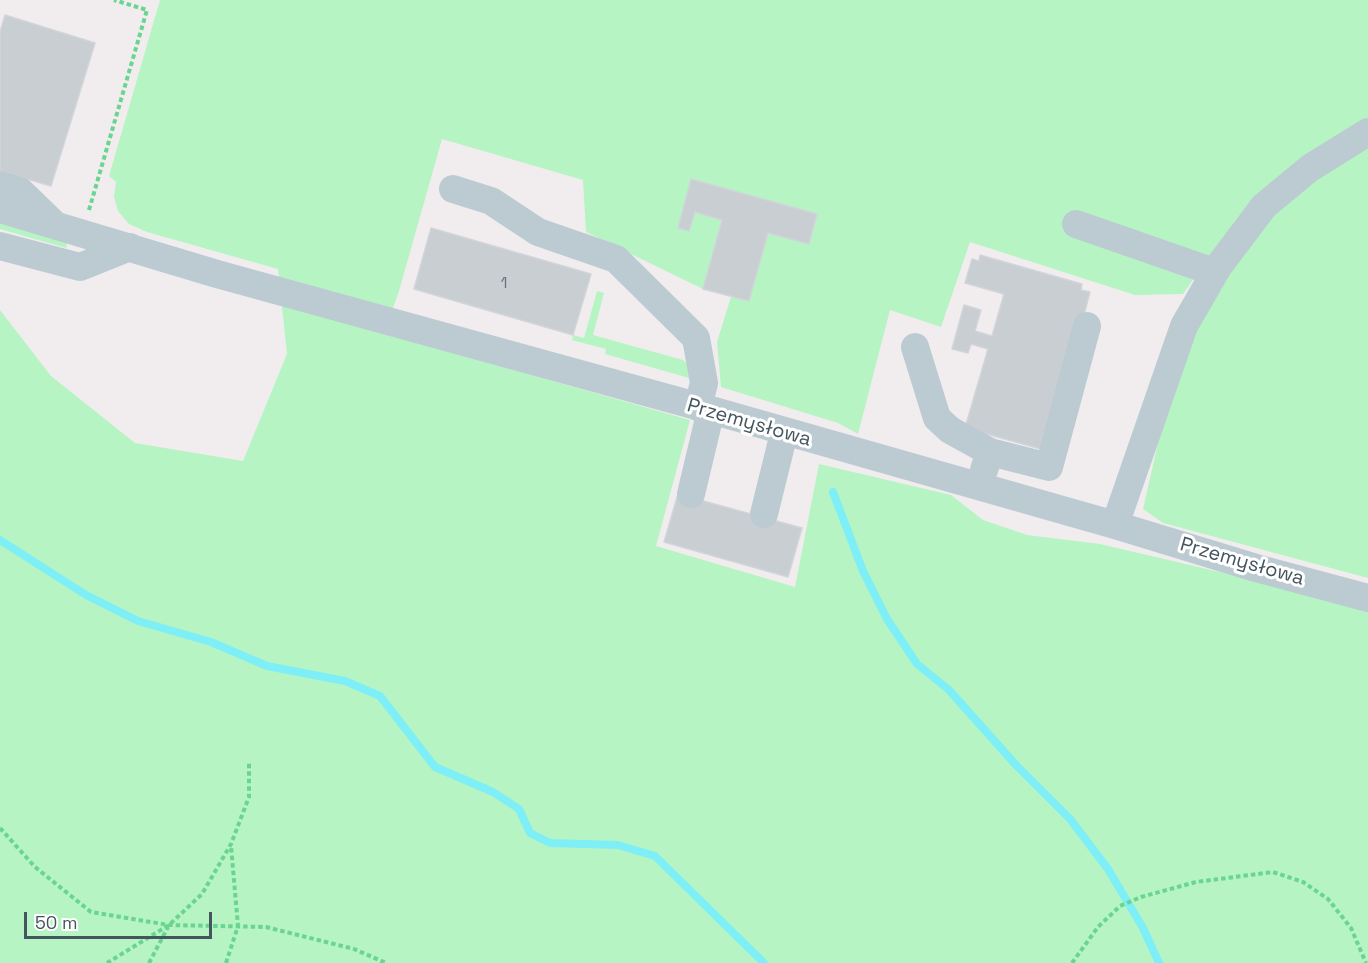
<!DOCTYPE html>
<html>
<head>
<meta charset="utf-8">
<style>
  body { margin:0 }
  #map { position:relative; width:1368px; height:963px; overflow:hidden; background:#f1edee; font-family:"Space Grotesk",sans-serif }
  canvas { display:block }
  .scale { position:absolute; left:24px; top:912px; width:188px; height:27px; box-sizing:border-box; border:3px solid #44555d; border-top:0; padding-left:8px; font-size:18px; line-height:21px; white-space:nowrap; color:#44555d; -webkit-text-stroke:4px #fff; paint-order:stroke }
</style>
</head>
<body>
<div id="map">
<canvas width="1368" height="963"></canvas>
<div class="scale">50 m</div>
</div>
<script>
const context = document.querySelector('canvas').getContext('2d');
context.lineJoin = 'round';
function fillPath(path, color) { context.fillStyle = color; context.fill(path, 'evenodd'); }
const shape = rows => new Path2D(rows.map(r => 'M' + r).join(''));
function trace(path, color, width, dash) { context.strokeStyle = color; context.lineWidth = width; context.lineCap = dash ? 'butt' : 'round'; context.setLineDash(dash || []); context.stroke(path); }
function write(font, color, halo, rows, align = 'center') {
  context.font = font + ' "Space Grotesk",sans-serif'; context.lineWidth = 6; context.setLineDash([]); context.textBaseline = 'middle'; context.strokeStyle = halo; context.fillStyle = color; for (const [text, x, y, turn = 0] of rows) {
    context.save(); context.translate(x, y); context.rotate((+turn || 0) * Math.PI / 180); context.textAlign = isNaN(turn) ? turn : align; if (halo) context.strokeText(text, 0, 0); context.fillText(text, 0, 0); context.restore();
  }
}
fillPath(shape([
  [160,0,1368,0,1368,119,1212,253,1183,294,1135,295,970,242,941,327,890,310,858,434,838,423,721,387,717,342,731,297,749,301,768,233,809,244,817,214,692,179,678,228,689,231,695,212,722,220,703,289,586,232,583,180,442,139,399,291,384,333,690,420,656,546,795,587,819,464,951,495,983,520,1027,535,1100,544,1331,598,1368,610,1368,963,0,963,0,310,51,376,135,443,243,461,287,354,278,269,147,232,129,224,118,211,114,197,116,182,109,176],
  [1368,144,1368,578,1163,523,1143,509,1166,408,1200,312,1270,214,1325,170],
  [0,217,69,236,66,248,0,229],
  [597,291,604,293,593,335,683,360,687,364,689,378,605,354,606,349,572,340,573,335,584,338]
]), '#b6f4c4');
trace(shape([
  [833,492,863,571,887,619,917,664,949,690,1016,765,1070,819,1108,869,1143,928,1159,963],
  [0,540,86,595,138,621,211,642,267,666,345,681,380,696,435,767,493,792,519,809,530,833,550,843,618,845,655,856,764,963]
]), '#7eeff6', 8);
const building = shape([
  [5,15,95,43,51,186,0,171,0,32,5,15],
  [691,179,817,214,809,244,768,233,749,301,703,289,722,220,695,212,689,231,678,228,691,179],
  [431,228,591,274,573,335,414,289,431,228],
  [980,255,1082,284,1081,290,1090,292,1048,451,965,428,988,349,971,344,968,353,952,349,964,305,981,310,975,331,992,336,1004,294,965,283,972,259,979,261,980,255],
  [678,494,802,528,788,577,664,542,678,494]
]);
fillPath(building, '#c9ced3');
trace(building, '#d1d5da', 1.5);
trace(shape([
  [89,210,147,10,114,0],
  [0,828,35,867,91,912,169,925,266,927,354,949,386,963],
  [107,963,169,925,202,894,231,844,249,797,249,762],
  [149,963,168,927],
  [226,963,238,926,231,846],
  [1072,963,1098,927,1120,906,1141,897,1196,882,1273,872,1303,882,1328,899,1351,928,1366,963]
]), '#6ad590', 4, [4.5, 3]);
trace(shape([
  [0,185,20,191,52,222],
  [453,189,491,201,538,232,616,259,696,338,704,383,698,407],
  [0,209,217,274,711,410,1115,525,1256,568,1368,598],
  [1076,224,1214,272],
  [0,246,80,267,130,247],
  [915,347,937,418,950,430,990,452,984,470],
  [990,452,1049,467,1087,326],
  [691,494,711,410],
  [764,514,784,433],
  [1115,525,1184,326,1218,267,1264,206,1310,168,1368,132]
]), '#bccbd2', 28);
write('16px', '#65737a', null, [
  ["1",504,284]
]);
write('20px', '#44555d', '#fff', [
  ["Przemysłowa",749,423,16],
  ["Przemysłowa",1242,562,16]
]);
</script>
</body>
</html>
